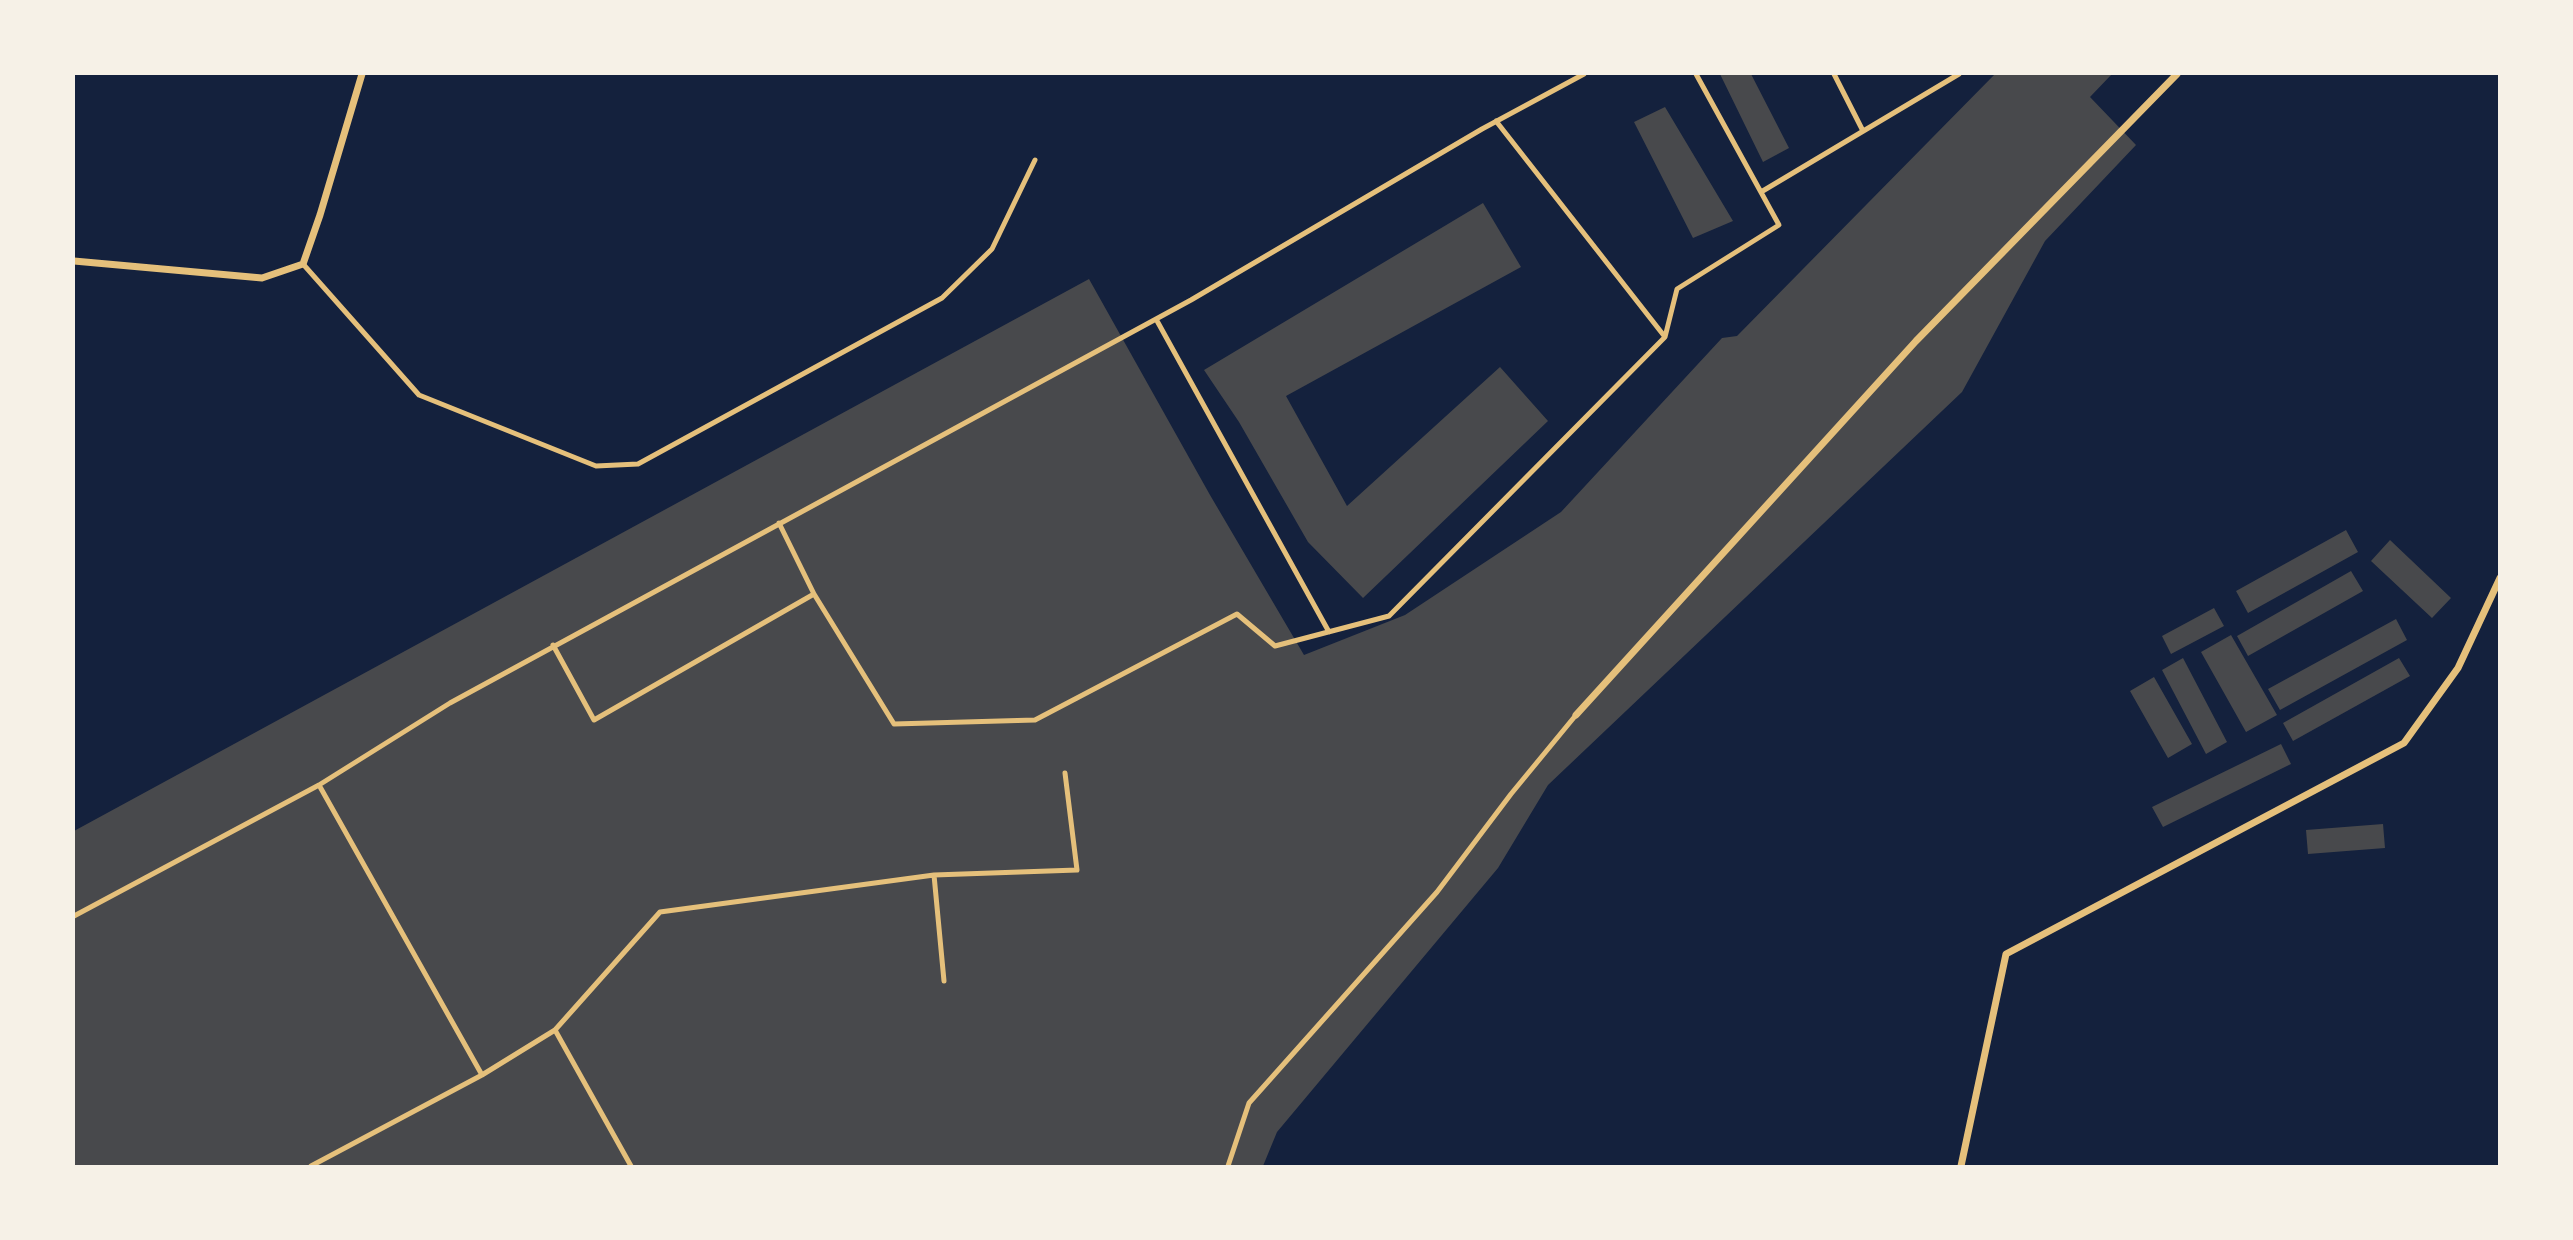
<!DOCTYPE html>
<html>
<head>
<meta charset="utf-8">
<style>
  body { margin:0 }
  #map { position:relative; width:2573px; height:1240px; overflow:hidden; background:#14213d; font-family:"Noto Sans",sans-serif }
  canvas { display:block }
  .frame { position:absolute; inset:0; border:75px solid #f6f1e7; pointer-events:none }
</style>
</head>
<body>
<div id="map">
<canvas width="2573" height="1240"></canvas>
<div class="frame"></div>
</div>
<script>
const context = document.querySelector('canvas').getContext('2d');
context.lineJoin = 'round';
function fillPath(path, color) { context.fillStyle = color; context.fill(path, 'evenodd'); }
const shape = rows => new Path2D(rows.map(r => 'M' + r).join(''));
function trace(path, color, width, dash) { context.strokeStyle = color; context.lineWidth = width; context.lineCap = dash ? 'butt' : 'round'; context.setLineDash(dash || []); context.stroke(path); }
fillPath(shape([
  [1720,74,1751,74,1789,148,1763,162],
  [1995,74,2112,74,2090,97,2136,145,2045,241,1962,392,1548,785,1498,868,1277,1132,1263,1166,74,1166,74,831,1089,279,1210,495,1304,655,1405,615,1561,512,1722,338,1737,336],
  [1665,107,1733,221,1693,238,1634,122],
  [1483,203,1521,267,1286,396,1347,506,1500,367,1548,421,1363,598,1308,542,1239,422,1204,370],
  [2346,530,2358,552,2248,613,2236,591],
  [2390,540,2451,598,2432,618,2371,561],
  [2351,571,2363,591,2248,656,2237,636],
  [2214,608,2224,626,2171,654,2162,636],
  [2396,619,2407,640,2280,710,2268,689],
  [2231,635,2277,715,2246,732,2201,652],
  [2183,658,2227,742,2206,754,2162,670],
  [2399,658,2410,676,2293,741,2283,723],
  [2154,677,2192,744,2168,758,2130,691],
  [2281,744,2291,764,2163,827,2152,807],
  [2383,824,2385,848,2308,854,2306,830]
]), '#48494c');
trace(shape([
  [1834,74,1863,131],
  [1761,192,1959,74],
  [303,264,419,395,596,466,638,464,942,298,992,249,1035,160],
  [1156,319,1329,632],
  [1665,337,1677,289,1779,225,1696,74],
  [779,523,814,594,894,724,1035,720,1237,614,1275,646,1389,616,1665,337,1496,121],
  [553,645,594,720,814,594],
  [319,785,450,703,1191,300,1482,129,1584,74],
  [74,916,319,785,482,1075],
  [944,981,934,875,1077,870,1065,773],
  [555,1030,631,1166],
  [311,1166,482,1075,555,1030,660,912,934,875],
  [1228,1166,1249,1103,1437,892,1511,794,1576,715]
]), '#e5c07b', 5);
trace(shape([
  [74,261,262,278,303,264,320,215,362,74],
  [1576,715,1916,341,2177,74],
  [1961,1166,2006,954,2404,743,2458,668,2500,578]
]), '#e5c07b', 7);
</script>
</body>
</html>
